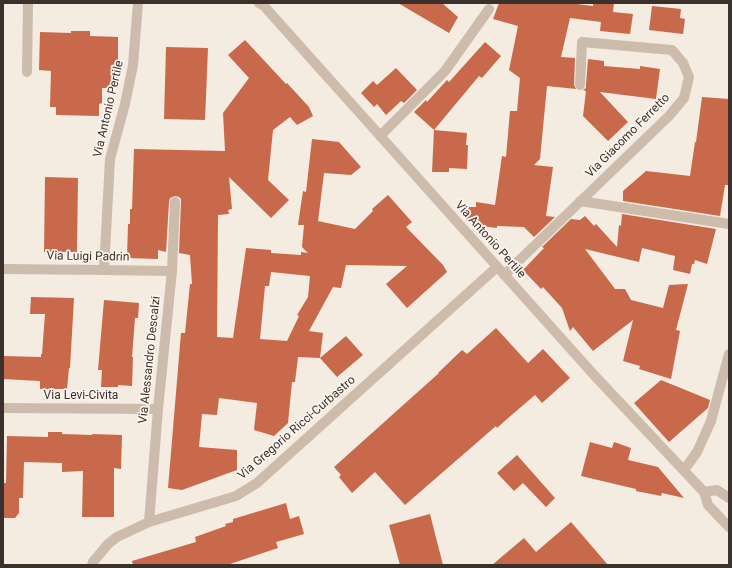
<!DOCTYPE html>
<html>
<head>
<meta charset="utf-8">
<style>
  body { margin:0 }
  #map { position:relative; width:732px; height:568px; overflow:hidden; background:#f4ebe1; font-family:Roboto,sans-serif }
  canvas { display:block }
  .frame { position:absolute; inset:0; border:4px solid #3b302b; pointer-events:none }
</style>
</head>
<body>
<div id="map">
<canvas width="732" height="568"></canvas>
<div class="frame"></div>
</div>
<script>
const context = document.querySelector('canvas').getContext('2d');
context.lineJoin = 'round';
function fillPath(path, color) { context.fillStyle = color; context.fill(path, 'evenodd'); }
const shape = rows => new Path2D(rows.map(r => 'M' + r).join(''));
function trace(path, color, width, dash) { context.strokeStyle = color; context.lineWidth = width; context.lineCap = dash ? 'butt' : 'round'; context.setLineDash(dash || []); context.stroke(path); }
function write(font, color, halo, rows, align = 'center') {
  context.font = font + ' Roboto,sans-serif'; context.lineWidth = 3.5; context.setLineDash([]); context.textBaseline = 'middle'; context.strokeStyle = halo; context.fillStyle = color; for (const [text, x, y, turn = 0] of rows) {
    context.save(); context.translate(x, y); context.rotate((+turn || 0) * Math.PI / 180); context.textAlign = isNaN(turn) ? turn : align; if (halo) context.strokeText(text, 0, 0); context.fillText(text, 0, 0); context.restore();
  }
}
fillPath(shape([
  [398,3,442,3,458,17,449,33],
  [499,3,569,3,593,6,593,3,614,3,613,12,633,14,630,34,600,31,601,22,570,18,561,57,575,58,574,85,576,89,547,86,540,159,534,165,553,167,546,216,555,217,534,237,524,227,497,226,497,228,473,225,473,222,466,221,468,207,476,207,476,202,495,205,502,156,506,157,510,111,517,111,520,78,509,70,518,26,493,19],
  [652,6,681,9,680,18,685,19,683,34,649,30],
  [71,31,90,31,90,36,118,37,118,88,102,88,102,103,99,104,99,116,56,115,56,107,50,107,51,71,39,70,40,32,71,33],
  [245,40,286,84,287,83,309,107,313,116,297,125,290,117,273,130,268,180,289,200,271,218,229,177,232,209,228,210,229,214,218,215,217,337,233,338,246,248,271,250,271,253,301,255,301,252,308,253,302,247,304,225,298,225,303,191,306,192,312,139,339,142,361,167,351,175,324,173,318,221,355,229,373,211,372,209,388,195,412,222,406,227,443,265,447,272,407,308,386,284,407,266,346,265,341,288,333,287,309,331,323,333,320,358,298,357,295,382,292,382,288,423,274,436,254,430,257,403,219,398,217,415,202,414,199,447,237,450,237,470,182,490,168,488,181,333,185,333,190,284,192,284,190,255,179,253,181,202,181,199,179,197,175,196,170,198,169,202,166,252,158,250,158,259,127,258,128,224,130,224,130,209,132,209,134,149,225,151,223,113,249,78,228,55],
  [271,272,310,276,308,297,297,315,299,316,287,341,260,339,265,286,269,286],
  [485,42,501,56,482,78,479,76,434,130,414,112,426,100,427,102,447,80,449,82],
  [166,47,208,48,205,120,164,119],
  [588,59,604,61,604,66,640,69,640,66,660,69,656,99,600,92,628,122,608,141,583,116,586,91,583,90,586,88,586,85],
  [396,68,417,90,404,103,401,101,386,115,377,104,374,107,361,93,373,81,377,85],
  [702,97,729,99,729,185,725,185,720,216,623,201,623,191,646,171,690,176,695,142,696,142],
  [434,130,467,133,466,145,468,145,467,169,449,168,449,172,432,172],
  [45,177,78,178,77,252,44,252],
  [622,214,716,229,707,264,695,260,694,264,692,264,690,274,673,270,675,256,642,248,639,262,585,249,615,289,625,289,631,300,663,308,669,285,688,284,676,330,680,331,671,379,639,369,640,366,623,361,633,320,593,351,573,327,570,331,562,308,543,287,541,289,523,270,544,248,542,247,571,219,580,220,585,216,594,226,596,224,617,247,619,225,621,226],
  [31,297,74,298,70,368,69,368,67,389,40,389,40,381,3,379,3,356,41,357,41,354,42,354,45,314,30,314],
  [104,300,139,303,138,318,135,318,132,357,133,357,132,386,118,385,118,387,101,387,102,370,98,370],
  [496,328,528,363,543,349,570,378,542,403,535,395,507,419,497,428,496,426,405,505,375,472,352,493,339,477,341,475,334,467,439,373,438,373,462,350,467,354],
  [346,336,363,355,337,377,320,358],
  [661,380,710,400,708,408,669,442,634,403],
  [48,432,62,432,62,434,92,435,92,434,122,435,121,469,114,468,114,517,82,517,83,471,62,472,62,463,24,462,23,498,19,498,19,513,15,518,3,518,3,483,6,483,7,436,48,437],
  [590,442,612,448,614,442,631,448,628,460,658,467,684,498,662,493,661,496,636,491,636,489,581,476],
  [517,455,555,498,546,507,523,483,514,491,497,473],
  [286,503,290,519,299,516,304,534,276,542,278,548,227,565,133,565,132,561,196,542,195,537,226,526,225,524,233,522,233,519],
  [430,514,443,565,400,565,389,525],
  [571,522,608,565,492,565,524,538,536,552]
]), '#c8694b');
trace(shape([
  [259,3,264,6,594,375,704,492,708,505,729,527],
  [27,72,28,3],
  [380,136,445,71,489,9],
  [580,201,729,224],
  [3,269,104,270,172,271],
  [104,270,110,159,125,104,133,65,138,3],
  [504,275,669,116,684,98,689,77,683,63,672,50,582,42,580,85],
  [3,408,158,409],
  [684,470,697,452,711,421,729,354],
  [704,492,717,490,729,498],
  [149,522,158,409,172,271,175,202],
  [92,565,93,562,108,544,117,537,149,522,236,496,257,483,497,267]
]), '#cdbbac', 10);
write('12px', '#3b302b', '#fbf5ee', [
  ["Via Antonio Pertile",109,109,-77],
  ["Via Giacomo Ferretto",628,136,-45],
  ["Via Antonio Pertile",490,240,48],
  ["Via Luigi Padrin",88,257,1],
  ["Via Alessandro Descalzi",150,360,-84],
  ["Via Levi-Civita",81,396],
  ["Via Gregorio Ricci-Curbastro",297,428,-41]
]);
</script>
</body>
</html>
